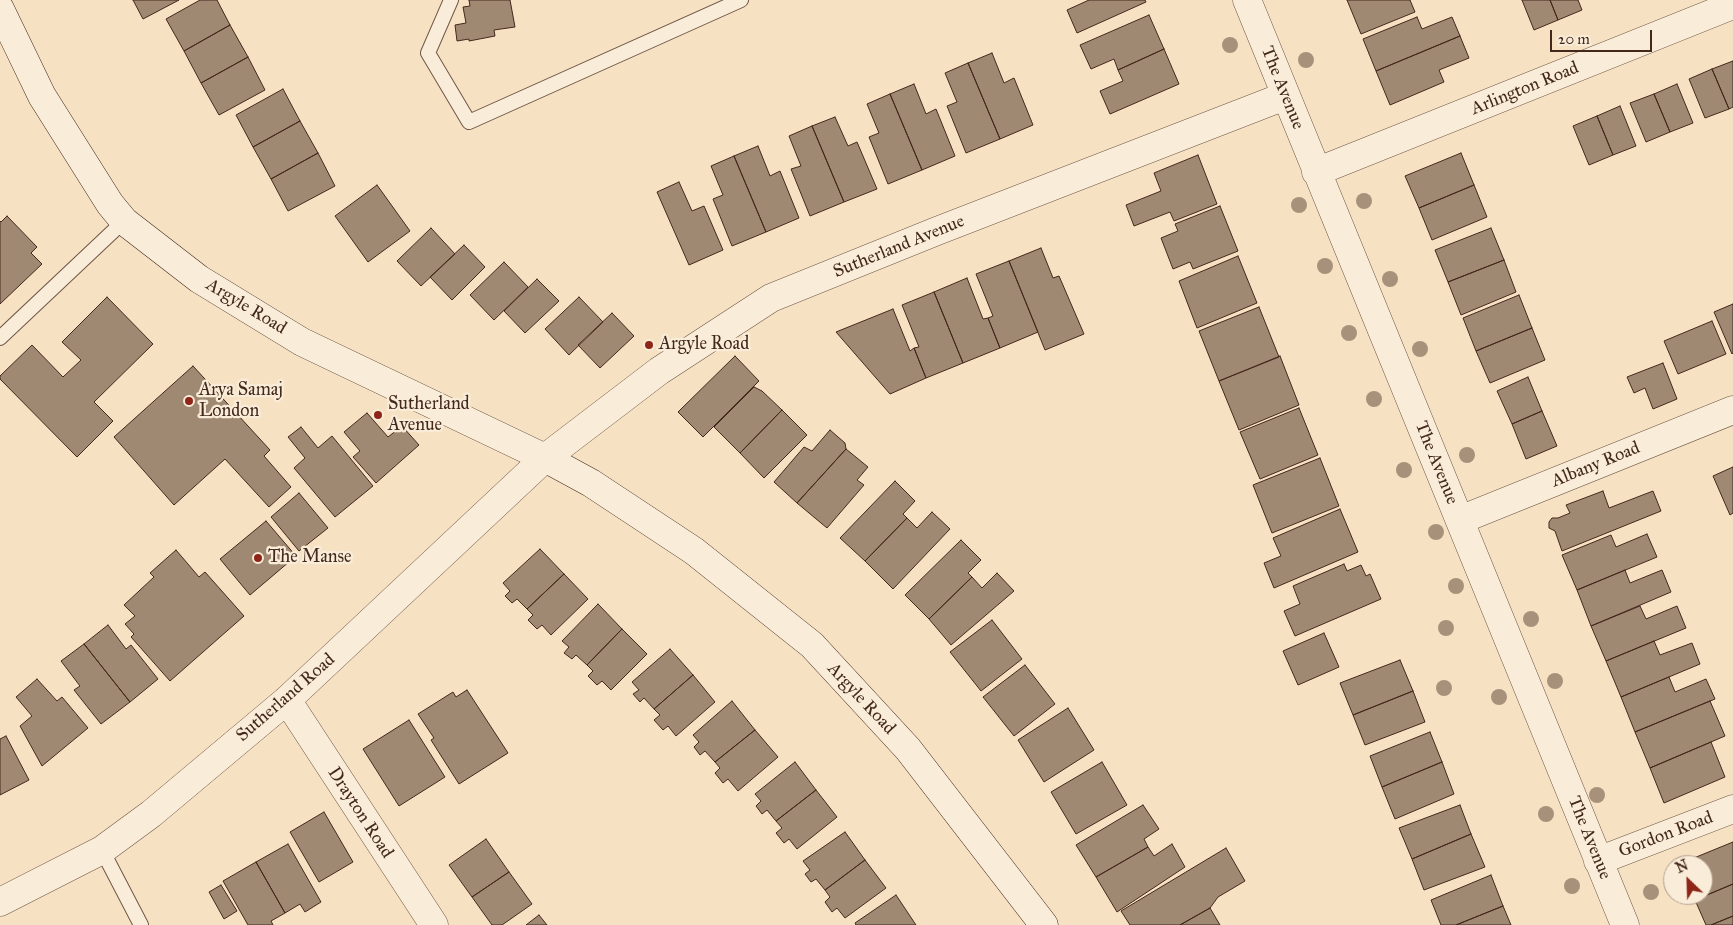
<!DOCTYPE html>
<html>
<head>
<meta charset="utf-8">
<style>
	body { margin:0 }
	#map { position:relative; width:1733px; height:925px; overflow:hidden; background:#f6e2c3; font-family:"IM FELL Great Primer",serif }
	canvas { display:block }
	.north { position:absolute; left:1663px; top:855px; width:50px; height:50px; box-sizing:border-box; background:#f9ecd8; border:1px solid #b09e8d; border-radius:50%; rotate:336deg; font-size:14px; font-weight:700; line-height:20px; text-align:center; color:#43281c }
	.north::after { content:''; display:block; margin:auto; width:18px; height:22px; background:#8f2418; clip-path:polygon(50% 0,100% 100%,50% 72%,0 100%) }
	.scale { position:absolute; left:1550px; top:30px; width:102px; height:22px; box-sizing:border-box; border:2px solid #43281c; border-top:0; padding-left:6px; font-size:15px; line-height:18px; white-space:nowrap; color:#43281c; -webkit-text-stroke:4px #f9ecd8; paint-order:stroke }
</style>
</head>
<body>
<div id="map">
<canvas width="1733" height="925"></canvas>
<div class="north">N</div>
<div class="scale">20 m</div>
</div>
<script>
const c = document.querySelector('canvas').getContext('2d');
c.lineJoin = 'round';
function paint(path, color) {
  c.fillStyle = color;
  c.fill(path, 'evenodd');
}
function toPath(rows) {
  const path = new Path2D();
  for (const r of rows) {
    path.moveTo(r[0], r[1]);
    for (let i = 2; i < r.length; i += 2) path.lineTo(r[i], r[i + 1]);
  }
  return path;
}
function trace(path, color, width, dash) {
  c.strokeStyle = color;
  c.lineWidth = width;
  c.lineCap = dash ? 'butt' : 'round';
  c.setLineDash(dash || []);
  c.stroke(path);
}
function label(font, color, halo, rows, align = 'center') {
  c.font = font + ' "IM FELL Great Primer",serif';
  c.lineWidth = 4.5;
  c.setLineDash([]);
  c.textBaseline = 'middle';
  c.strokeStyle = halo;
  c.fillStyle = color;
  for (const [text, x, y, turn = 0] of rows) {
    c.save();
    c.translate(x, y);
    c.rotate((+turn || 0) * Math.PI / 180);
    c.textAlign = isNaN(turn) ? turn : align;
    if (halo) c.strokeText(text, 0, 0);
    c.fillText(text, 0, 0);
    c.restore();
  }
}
const building = toPath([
	[133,0,179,0,143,19,133,0],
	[200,0,217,0,230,25,184,51,166,19,200,0],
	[469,0,510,0,515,27,494,30,495,36,469,41,469,39,457,41,455,25,466,23,463,7,470,6,469,0],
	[1089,0,1145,0,1146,2,1077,33,1067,10,1089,0],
	[1347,0,1410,0,1415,12,1361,34,1347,0],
	[1522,0,1550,0,1558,20,1534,30,1522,0],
	[1550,0,1578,0,1582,10,1558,20,1550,0],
	[1149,15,1164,49,1118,70,1114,59,1091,69,1080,45,1149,15],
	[1417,17,1422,29,1452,17,1460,36,1376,71,1363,39,1417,17],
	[230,25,248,57,201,83,184,51,230,25],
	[1460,36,1469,58,1439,70,1444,82,1390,105,1376,71,1460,36],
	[1164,49,1179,84,1110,114,1100,91,1123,81,1118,70,1164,49],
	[992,53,1004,83,1014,78,1033,125,1000,139,968,63,992,53],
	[248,57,265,90,219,115,201,83,248,57],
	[1733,61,1733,107,1729,109,1712,69,1733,61],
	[968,63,1000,139,966,153,947,106,957,102,945,73,968,63],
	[1712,69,1729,109,1705,118,1689,79,1712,69],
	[914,84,926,114,936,109,955,156,922,170,890,94,914,84],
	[1677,84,1693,123,1670,132,1654,94,1677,84],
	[283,89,300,121,253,147,236,115,283,89],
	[890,94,922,170,888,184,869,137,879,133,867,104,890,94],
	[1654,94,1670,132,1646,142,1630,103,1654,94],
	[1620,106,1636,146,1613,155,1597,116,1620,106],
	[1597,116,1613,155,1589,165,1573,126,1597,116],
	[835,117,848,146,857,142,877,189,844,202,812,126,835,117],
	[300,121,318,153,271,179,253,147,300,121],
	[812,126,844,202,810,216,791,169,801,166,789,136,812,126],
	[758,146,770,176,780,171,799,218,766,232,734,156,758,146],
	[318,153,335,186,288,211,271,179,318,153],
	[1461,153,1474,185,1419,208,1405,176,1461,153],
	[1198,155,1217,204,1174,221,1170,212,1134,226,1126,205,1161,191,1154,173,1198,155],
	[734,156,766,232,732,246,713,199,723,195,711,166,734,156],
	[679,182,692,211,704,206,723,250,689,265,657,192,679,182],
	[377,185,410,231,368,262,335,216,377,185],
	[1474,185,1487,217,1432,240,1419,208,1474,185],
	[1220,206,1238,251,1193,269,1190,262,1173,269,1161,238,1178,231,1175,224,1220,206],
	[7,216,37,247,31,253,42,264,0,304,0,221,1,222,7,216],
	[431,228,455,254,421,286,397,261,431,228],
	[1491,228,1504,260,1448,282,1435,250,1491,228],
	[464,245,485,267,452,300,430,277,464,245],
	[1041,248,1053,278,1059,276,1084,334,1045,350,1009,261,1041,248],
	[1238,256,1257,303,1197,328,1179,281,1238,256],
	[1504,260,1516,292,1461,315,1448,282,1504,260],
	[1009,261,1038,332,1000,348,988,318,993,316,976,274,1009,261],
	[504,262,528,287,494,320,470,295,504,262],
	[967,278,983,319,988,318,1000,348,963,363,934,292,967,278],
	[537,279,559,301,525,333,504,311,537,279],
	[934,292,963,363,926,378,914,348,919,347,902,305,934,292],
	[1519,295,1532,328,1476,351,1463,318,1519,295],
	[107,297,153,344,94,402,113,421,77,457,0,379,0,376,32,345,63,377,81,360,62,342,107,297],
	[579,297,603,322,569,355,545,329,579,297],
	[1733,304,1733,353,1732,354,1714,312,1733,304],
	[1259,307,1279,357,1219,381,1199,331,1259,307],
	[893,309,910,351,914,348,926,378,890,394,836,332,893,309],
	[612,313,634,336,600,368,578,345,612,313],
	[1712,321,1726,354,1678,374,1664,341,1712,321],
	[1532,328,1545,360,1490,383,1476,351,1532,328],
	[735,356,759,381,703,437,678,412,735,356],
	[1280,356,1299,405,1239,430,1219,381,1280,356],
	[1663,363,1677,399,1653,409,1645,388,1634,393,1627,377,1663,363],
	[193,366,270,450,264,456,291,487,269,507,225,459,174,505,114,437,193,366],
	[1528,377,1542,411,1512,424,1497,391,1528,377],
	[754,387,762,391,782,410,740,453,714,427,754,387],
	[1299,408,1318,455,1260,479,1240,432,1299,408],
	[782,410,807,435,764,478,740,453,782,410],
	[1542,411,1557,446,1526,459,1512,424,1542,411],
	[367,413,388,437,402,426,419,445,376,483,353,457,360,451,344,432,367,413],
	[301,427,318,448,332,436,373,486,335,517,294,468,305,458,288,437,301,427],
	[830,430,845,443,846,449,797,503,774,482,804,447,812,451,830,430],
	[846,449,868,467,857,480,864,485,827,528,797,503,846,449],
	[1320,458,1339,506,1272,533,1253,485,1320,458],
	[1733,467,1733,513,1730,515,1713,476,1733,467],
	[895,481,915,501,903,514,907,518,865,561,840,538,895,481],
	[1603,491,1609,508,1653,491,1661,511,1562,551,1555,531,1549,528,1549,522,1552,518,1558,518,1570,513,1566,505,1603,491],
	[299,493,328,528,299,551,271,517,299,493],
	[1340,509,1358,552,1274,588,1264,563,1281,556,1273,538,1340,509],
	[932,512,950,529,893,589,865,561,907,518,917,528,932,512],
	[266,521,296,556,250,595,220,559,266,521],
	[1647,534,1657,557,1577,590,1562,555,1611,535,1616,547,1647,534],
	[961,540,981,560,968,573,972,577,929,619,905,595,961,540],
	[540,549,564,574,527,609,517,599,512,603,505,596,510,591,503,583,540,549],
	[176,550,199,577,205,572,244,616,170,681,131,637,134,634,125,624,135,616,124,605,154,577,150,573,176,550],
	[1344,564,1347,571,1361,565,1366,576,1370,574,1381,599,1295,636,1284,611,1300,604,1293,586,1344,564],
	[1625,570,1630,583,1662,570,1671,592,1591,626,1577,590,1625,570],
	[997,573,1014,591,951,645,929,619,972,577,982,588,997,573],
	[564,574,588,599,551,635,542,625,537,629,528,620,533,615,527,609,564,574],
	[598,604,622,629,587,665,576,655,572,659,564,653,569,647,562,641,598,604],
	[1640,606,1646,619,1677,606,1686,628,1606,661,1591,626,1640,606],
	[992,620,1022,659,981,691,950,652,992,620],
	[108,625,126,649,131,645,158,679,130,702,84,644,108,625],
	[622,629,647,654,611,690,602,681,597,685,588,676,593,671,587,665,622,629],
	[1324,633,1339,667,1298,685,1283,651,1324,633],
	[1654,641,1660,655,1692,643,1700,664,1621,697,1606,661,1654,641],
	[84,644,130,702,101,724,74,690,80,686,61,661,84,644],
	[670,649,693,675,654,709,644,698,640,702,633,694,639,690,632,682,670,649],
	[1400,660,1413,691,1353,715,1340,683,1400,660],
	[1025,665,1055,704,1014,736,983,697,1025,665],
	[693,675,715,702,676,736,668,726,663,730,654,720,660,715,654,709,693,675],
	[1669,677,1675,692,1706,679,1715,699,1635,732,1621,697,1669,677],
	[37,679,57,701,62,697,88,728,42,766,20,726,32,716,16,697,37,679],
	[467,690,508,753,459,784,431,740,434,738,418,714,453,692,456,697,467,690],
	[1413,691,1425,722,1365,745,1353,715,1413,691],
	[732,701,755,730,715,762,705,751,700,755,694,747,699,742,693,735,732,701],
	[1710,701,1725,736,1650,768,1635,732,1710,701],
	[1068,708,1094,750,1044,782,1018,740,1068,708],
	[409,720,445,777,399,806,363,749,409,720],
	[755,730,778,757,738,791,728,779,723,783,715,773,720,768,715,762,755,730],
	[1430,732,1442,762,1382,787,1370,756,1430,732],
	[6,736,29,780,0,795,0,739,6,736],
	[1711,742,1725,777,1664,803,1650,768,1711,742],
	[795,762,816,790,776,821,767,810,762,814,756,806,761,801,755,794,795,762],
	[1102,762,1127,805,1076,834,1051,792,1102,762],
	[1442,762,1454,794,1395,819,1382,787,1442,762],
	[816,790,837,817,797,849,789,839,784,843,776,833,782,828,776,821,816,790],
	[1143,805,1159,829,1144,839,1148,847,1096,877,1076,845,1143,805],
	[1460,805,1471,834,1412,859,1399,828,1460,805],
	[324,812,353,862,319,882,290,832,324,812],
	[845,832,865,860,825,890,816,879,811,882,805,874,810,870,803,861,845,832],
	[1471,834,1485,867,1424,890,1412,859,1471,834],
	[486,839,509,872,472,897,449,865,486,839],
	[1733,842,1733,884,1695,900,1693,895,1703,895,1703,865,1687,865,1689,860,1733,842],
	[288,844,321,902,305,912,300,904,285,913,256,862,288,844],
	[1172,844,1185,867,1117,912,1096,877,1148,847,1154,856,1172,844],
	[1226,848,1245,881,1218,897,1210,908,1180,925,1130,925,1121,911,1226,848],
	[865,860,886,888,845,918,837,908,832,912,825,902,830,897,825,890,865,860],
	[256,862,285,913,271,921,273,925,248,925,223,881,256,862],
	[509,872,532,904,502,925,492,925,472,897,509,872],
	[1491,875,1503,906,1456,925,1441,925,1431,900,1491,875],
	[1733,884,1733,916,1711,925,1706,925,1695,900,1733,884],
	[221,885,237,911,224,919,209,892,221,885],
	[896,895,916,925,856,925,855,923,896,895],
	[1503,906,1511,925,1456,925,1503,906],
	[1210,908,1220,925,1180,925,1210,908],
	[539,915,547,925,526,925,539,915],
	[1733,916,1733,925,1711,925,1733,916]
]);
paint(building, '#a08973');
trace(building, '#43281c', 1);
const lane = toPath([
	[451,0,428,53,469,122,741,0],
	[0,338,124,221],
	[102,850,141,925]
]);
const street = toPath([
	[1247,0,1625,925],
	[1316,172,1733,5],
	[1460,520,1733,410],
	[287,700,434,925],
	[1598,861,1733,809],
	[0,902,102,850,151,814,287,700,545,458,659,371,771,298,937,231,1285,96]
]);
const secondary = toPath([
	[0,9,42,96,110,204,124,221,199,279,302,342,545,458,591,483,694,551,812,645,908,749,1044,925]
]);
trace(lane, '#705646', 16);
trace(street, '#705646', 29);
trace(secondary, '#43281c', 29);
trace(lane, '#f9ecd8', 14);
trace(street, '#f9ecd8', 28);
trace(secondary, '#f9ecd8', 28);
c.fillStyle = '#a8917a';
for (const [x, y] of [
	[1230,45],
	[1306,60],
	[1364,201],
	[1299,205],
	[1325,266],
	[1390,279],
	[1349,333],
	[1420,349],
	[1374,399],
	[1467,455],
	[1404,470],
	[1436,532],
	[1456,586],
	[1531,619],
	[1446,628],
	[1555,681],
	[1444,688],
	[1499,697],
	[1597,795],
	[1546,814],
	[1572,886],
	[1651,892]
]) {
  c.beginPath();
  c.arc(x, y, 8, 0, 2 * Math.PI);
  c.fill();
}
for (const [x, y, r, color] of [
	[649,345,5,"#8f2418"],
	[189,401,5,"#8f2418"],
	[378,415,5,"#8f2418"],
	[258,558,5,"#8f2418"]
]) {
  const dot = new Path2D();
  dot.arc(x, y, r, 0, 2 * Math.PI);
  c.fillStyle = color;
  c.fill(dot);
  trace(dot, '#f9ecd8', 2);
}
label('18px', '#43281c', '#f9ecd8', [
	["The Avenue",1282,88,68],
	["Arlington Road",1525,89,-22],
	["Sutherland Avenue",899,247,-22],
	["Argyle Road",246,307,31],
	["The Avenue",1436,463,68],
	["Albany Road",1596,465,-22],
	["Sutherland Road",286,698,-41],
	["Argyle Road",861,699,47],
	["Drayton Road",360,813,57],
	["Gordon Road",1666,835,-21],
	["The Avenue",1589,838,68]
]);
label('18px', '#43281c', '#f9ecd8', [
	["Argyle Road",659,345],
	["Arya Samaj",199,391],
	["London",199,412],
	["Sutherland",388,405],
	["Avenue",388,426],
	["The Manse",268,558]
], 'left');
</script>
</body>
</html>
